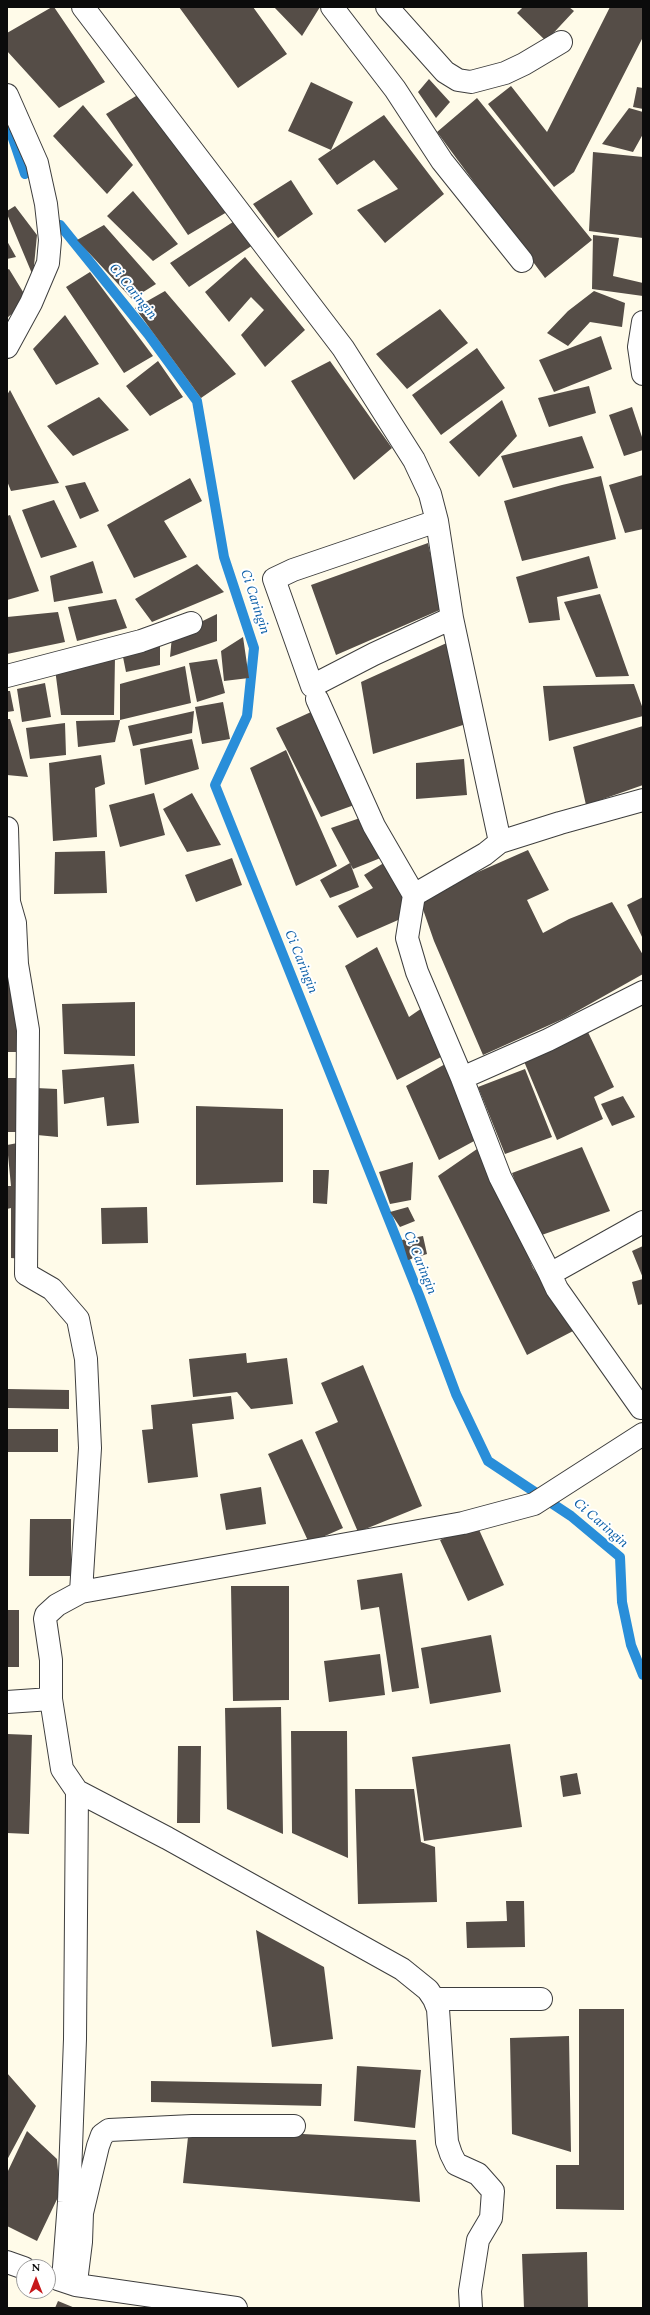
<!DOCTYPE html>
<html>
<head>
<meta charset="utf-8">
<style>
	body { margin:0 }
	#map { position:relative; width:650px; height:2315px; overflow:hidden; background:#fffbe9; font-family:Spectral,serif }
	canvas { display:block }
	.frame { position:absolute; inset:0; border:8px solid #0b0b0b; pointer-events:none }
	.north { position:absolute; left:16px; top:2259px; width:40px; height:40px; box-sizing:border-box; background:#fff; border:1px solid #9d9d9d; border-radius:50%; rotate:0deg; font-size:11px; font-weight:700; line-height:16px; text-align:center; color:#0b0b0b }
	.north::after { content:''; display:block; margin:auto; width:14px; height:18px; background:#c7181a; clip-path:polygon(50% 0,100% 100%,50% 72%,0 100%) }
</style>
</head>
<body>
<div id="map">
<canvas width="650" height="2315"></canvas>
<div class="frame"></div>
<div class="north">N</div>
</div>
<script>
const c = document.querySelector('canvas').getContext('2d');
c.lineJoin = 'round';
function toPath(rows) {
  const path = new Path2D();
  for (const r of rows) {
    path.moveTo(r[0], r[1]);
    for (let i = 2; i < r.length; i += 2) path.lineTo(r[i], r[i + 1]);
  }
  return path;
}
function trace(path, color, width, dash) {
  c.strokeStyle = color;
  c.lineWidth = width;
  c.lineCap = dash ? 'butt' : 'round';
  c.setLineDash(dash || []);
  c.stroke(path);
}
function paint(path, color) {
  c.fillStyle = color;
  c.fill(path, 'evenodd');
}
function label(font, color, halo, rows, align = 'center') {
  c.font = font + ' Spectral,serif';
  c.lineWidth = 4;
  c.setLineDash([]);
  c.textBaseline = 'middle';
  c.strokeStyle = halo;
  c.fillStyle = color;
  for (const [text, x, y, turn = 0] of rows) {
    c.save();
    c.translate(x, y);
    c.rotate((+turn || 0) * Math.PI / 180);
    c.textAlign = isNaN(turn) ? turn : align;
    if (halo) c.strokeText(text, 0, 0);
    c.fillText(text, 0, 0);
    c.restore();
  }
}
trace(toPath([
	[7,121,25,174],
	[60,225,148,334,197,401,224,557,254,648,247,716,215,785,419,1295,456,1394,488,1461,571,1516,620,1557,622,1602,631,1645,643,1675]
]), '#298ed9', 10);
paint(toPath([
	[52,7,54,7,105,82,59,108,7,51,7,33],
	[179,7,253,7,287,54,238,88],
	[274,7,320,7,302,36],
	[523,7,569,7,574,11,546,41,517,13],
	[610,7,643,7,643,37,574,172,554,187,488,104,511,86,547,132],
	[429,79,450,102,436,118,418,92],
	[311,82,353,102,331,150,288,131],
	[637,87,643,88,643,109,633,107],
	[141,93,227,212,188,235,106,114],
	[477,98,592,240,545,278,437,132],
	[83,105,133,165,107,194,53,136],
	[629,108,643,112,643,134,633,152,602,144],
	[384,115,444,194,385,243,357,210,398,189,374,160,337,185,318,159],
	[593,152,643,157,643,238,589,231],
	[291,180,313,214,278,238,253,204],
	[133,191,178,244,153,261,107,216],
	[15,206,37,235,33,276,7,214,7,211],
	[236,220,253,245,189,287,170,263],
	[104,225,156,284,132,299,77,240],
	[593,235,619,238,613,276,643,283,643,296,592,289],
	[7,241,16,257,7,259],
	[245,257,305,330,265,367,241,335,264,310,251,297,229,322,205,292],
	[9,269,28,300,7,318,7,270],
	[90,272,153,356,124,373,66,287],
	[165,291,236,374,201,398,135,308],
	[594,291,625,303,622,327,590,322,568,346,547,333,568,311],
	[440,309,468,343,407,389,376,354],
	[65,315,99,364,56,385,33,349],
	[601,336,612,369,554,392,539,360],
	[477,348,505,388,441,435,412,395],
	[158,361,183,397,150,416,126,386],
	[330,361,392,448,354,480,291,381],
	[589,386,596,413,549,427,538,398],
	[10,390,59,483,11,491,7,481,7,395],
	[99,397,129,430,73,456,47,426],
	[502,400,517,436,479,477,449,442],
	[632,407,643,440,643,450,624,456,609,415],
	[582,436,594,468,513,488,501,456],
	[643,475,643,529,625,533,609,485],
	[601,476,616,539,522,561,504,501,562,485],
	[190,478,202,501,164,521,187,557,134,578,107,525],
	[85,482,99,511,80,519,65,486],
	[54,500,77,547,41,558,22,510],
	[10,515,39,591,7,600,7,516],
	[428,543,442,609,336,655,311,585],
	[589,556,598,588,557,597,560,620,529,623,516,577],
	[93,561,103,593,54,602,50,576],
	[197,564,224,592,152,622,135,599],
	[600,594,629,676,596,677,564,602],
	[116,599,127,628,77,641,68,607],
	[58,612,65,642,7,654,7,617],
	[217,614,217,641,170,657,172,636],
	[243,637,249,678,224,681,221,651],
	[160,641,160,665,126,672,122,652],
	[451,641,466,724,373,754,361,682],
	[115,657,114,715,61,715,55,669],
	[217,659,225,693,197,702,189,663],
	[185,666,191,703,120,720,120,684],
	[45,683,51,717,22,722,17,689],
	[634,684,643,709,643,716,549,741,543,686],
	[7,691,10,691,14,711,7,712],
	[223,702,230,739,202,744,195,707],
	[194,711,192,733,133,746,128,726],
	[311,712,357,804,321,817,276,728],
	[7,719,10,719,28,777,7,775],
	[120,720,115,742,78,747,76,721],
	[65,723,66,755,30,759,26,728],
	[643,726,643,785,586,805,573,747],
	[192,739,199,769,145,785,140,749],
	[286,750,337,866,296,886,250,768],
	[101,755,105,784,95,788,97,837,53,841,49,763],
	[464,759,467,795,416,799,416,763],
	[154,793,165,835,120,847,109,805],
	[192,793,221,845,187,852,163,809],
	[360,818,383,857,353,869,331,828],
	[528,850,549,890,527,900,543,933,569,919,612,902,643,955,643,974,565,1018,483,1055,434,941,419,898],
	[105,851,107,893,54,894,55,852],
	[232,858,242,885,196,902,185,875],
	[387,861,409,897,405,917,357,938,338,906,373,888,364,875],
	[350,863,359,887,330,898,320,880],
	[643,897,643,939,627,905],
	[7,925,21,1052,7,1052],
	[377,947,409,1017,422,1008,441,1057,397,1080,345,966],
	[135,1002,135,1056,64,1054,62,1004],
	[587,1030,614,1087,594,1097,603,1119,557,1140,523,1059],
	[447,1063,476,1140,439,1160,406,1086],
	[134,1064,139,1123,107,1126,104,1097,64,1104,62,1070],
	[525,1069,552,1137,505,1154,478,1087],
	[7,1078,20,1078,22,1132,7,1132],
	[36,1088,57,1089,58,1137,37,1135],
	[623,1096,635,1117,612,1126,601,1104],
	[196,1106,283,1109,283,1182,196,1185],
	[23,1142,25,1259,11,1258,11,1208,7,1209,7,1186,11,1186,7,1145],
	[582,1147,610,1211,536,1237,512,1173],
	[477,1149,505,1201,533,1268,575,1330,527,1355,438,1176],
	[413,1162,411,1200,390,1204,379,1172],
	[313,1170,329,1170,327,1204,313,1203],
	[147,1207,148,1243,102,1244,101,1208],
	[408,1207,415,1221,400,1227,390,1212],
	[423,1236,427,1254,408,1260,402,1240],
	[643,1246,643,1278,632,1251],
	[643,1279,643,1304,638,1305,632,1282],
	[246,1353,247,1363,287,1358,293,1404,251,1409,237,1392,193,1397,189,1359],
	[363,1365,422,1506,358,1532,315,1432,338,1422,321,1383],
	[7,1389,69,1390,69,1409,7,1408],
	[231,1396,234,1419,192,1424,198,1477,148,1483,142,1430,153,1429,151,1405],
	[7,1429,58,1429,58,1452,7,1452],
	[302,1439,343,1528,309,1543,268,1454],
	[261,1487,266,1524,226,1530,220,1494],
	[30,1519,71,1519,71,1576,29,1576],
	[476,1523,504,1585,468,1601,440,1540],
	[402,1573,419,1688,392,1692,379,1607,361,1610,357,1580],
	[231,1586,289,1586,289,1700,233,1701],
	[7,1610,19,1610,19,1667,7,1667],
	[491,1635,501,1692,430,1704,421,1648],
	[380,1654,385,1695,329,1702,324,1661],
	[281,1707,283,1834,227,1809,225,1708],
	[291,1731,347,1731,348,1858,292,1833],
	[7,1734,32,1735,29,1834,7,1833],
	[510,1744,522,1827,424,1841,412,1757],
	[178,1746,201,1746,200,1823,177,1823],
	[577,1773,581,1794,563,1797,560,1776],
	[355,1789,414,1789,421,1842,435,1847,437,1902,358,1904],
	[506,1901,524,1901,525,1947,467,1948,466,1922,507,1921],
	[256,1930,324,1967,333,2039,272,2047],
	[579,2009,624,2009,624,2210,556,2209,556,2165,579,2165],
	[569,2036,571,2152,512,2134,510,2038],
	[357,2066,421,2070,415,2128,354,2121],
	[7,2073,36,2106,7,2160],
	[151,2081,322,2084,321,2106,151,2102],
	[189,2128,416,2140,420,2202,183,2183],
	[27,2131,57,2159,60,2193,37,2241,7,2226,7,2173],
	[587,2252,588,2308,524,2308,522,2254],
	[58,2301,75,2308,55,2308]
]), '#554d47');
const minor = toPath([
	[83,7,343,348,414,460,430,494,437,521,452,618,500,842,485,854,414,895,407,938,417,972,462,1078,500,1177,550,1274,643,1222],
	[332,7,395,89,442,161,522,261],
	[387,7,445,72,458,80,471,82,505,73,524,64,561,42],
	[7,95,37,163,46,204,50,240,48,263,31,303,7,347],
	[643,322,639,347,643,374],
	[437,521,293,570,274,579,312,686,374,654,452,618],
	[7,676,141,641,191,623],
	[317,699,374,826,414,895],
	[7,828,9,902,15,923,17,964,28,1030,26,1274,52,1289,78,1319,86,1359,90,1448,81,1592,57,1605,46,1615,45,1619,51,1660,51,1699,62,1769,77,1791,167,1838,402,1969,428,1990,434,1999,438,2009,447,2142,451,2154,456,2164,478,2174,493,2191,491,2218,478,2240,470,2291,471,2308],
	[500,842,560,823,643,800],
	[462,1078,548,1040,643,992],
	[550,1274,557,1289,641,1408],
	[81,1592,463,1523,534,1504,643,1434],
	[7,1702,51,1699],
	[434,1999,541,1999],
	[7,2262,24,2268],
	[77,2274,81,2242,82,2213,98,2146,102,2135,109,2130,192,2126,294,2126],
	[58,2279,76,2285,236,2308],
	[63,2280,69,2202,75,2039,77,1791]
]);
trace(minor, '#3e3e3e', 24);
trace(minor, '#fff', 22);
label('italic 14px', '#0a5ea7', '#fff', [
	["Ci Caringin",132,292,51],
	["Ci Caringin",254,602,72],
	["Ci Caringin",300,962,68],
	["Ci Caringin",419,1263,68],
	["Ci Caringin",600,1524,41]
]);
</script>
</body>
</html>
